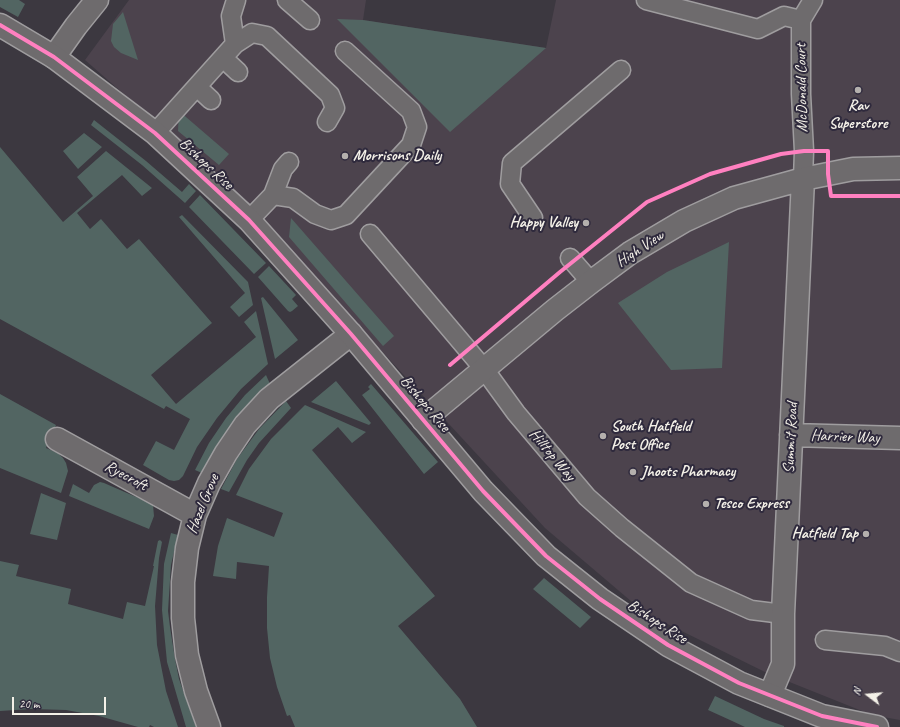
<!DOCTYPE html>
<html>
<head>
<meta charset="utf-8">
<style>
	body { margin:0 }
	#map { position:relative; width:900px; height:727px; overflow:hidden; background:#3c3840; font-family:Caveat,sans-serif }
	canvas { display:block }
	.north { position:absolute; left:848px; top:675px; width:40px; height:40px; -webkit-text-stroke:3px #2f2a3d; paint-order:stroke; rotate:286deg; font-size:11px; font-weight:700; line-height:16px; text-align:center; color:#f4f1e8 }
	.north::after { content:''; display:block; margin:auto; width:14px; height:18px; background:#f4f1e8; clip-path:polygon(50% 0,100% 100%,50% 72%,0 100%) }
	.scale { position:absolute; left:12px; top:697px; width:94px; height:18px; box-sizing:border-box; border:2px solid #f4f1e8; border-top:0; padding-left:5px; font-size:12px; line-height:14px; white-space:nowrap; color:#f4f1e8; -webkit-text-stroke:3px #2f2a3d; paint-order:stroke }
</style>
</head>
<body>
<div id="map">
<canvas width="900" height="727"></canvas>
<div class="north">N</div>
<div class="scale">20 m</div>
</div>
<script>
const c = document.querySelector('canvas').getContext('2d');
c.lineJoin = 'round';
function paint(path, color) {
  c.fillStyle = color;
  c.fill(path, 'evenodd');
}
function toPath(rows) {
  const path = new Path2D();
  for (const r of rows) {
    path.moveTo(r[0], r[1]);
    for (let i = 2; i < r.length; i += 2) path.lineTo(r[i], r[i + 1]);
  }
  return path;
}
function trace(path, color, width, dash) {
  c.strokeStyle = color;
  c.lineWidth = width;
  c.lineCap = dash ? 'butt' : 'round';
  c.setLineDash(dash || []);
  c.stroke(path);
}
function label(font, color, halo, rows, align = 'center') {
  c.font = font + ' Caveat,sans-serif';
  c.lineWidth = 4;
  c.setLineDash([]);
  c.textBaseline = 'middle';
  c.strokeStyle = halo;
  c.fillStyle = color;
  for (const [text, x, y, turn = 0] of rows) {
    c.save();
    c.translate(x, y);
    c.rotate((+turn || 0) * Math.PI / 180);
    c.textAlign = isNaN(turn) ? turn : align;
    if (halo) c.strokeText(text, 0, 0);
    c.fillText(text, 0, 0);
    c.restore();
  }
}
paint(toPath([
	[129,0,366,0,363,20,546,48,556,0,900,0,900,720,872,715,767,673,645,613,545,528,232,189,85,60]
]), '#4c434d');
paint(toPath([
	[0,0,19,0,25,4,18,17,0,7],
	[123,12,138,60,121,53,114,47,111,41,113,24],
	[337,19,363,20,546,48,450,132],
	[179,111,229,154,219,165,178,131],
	[94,120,146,161,182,192,189,184,196,191,185,203,142,165,91,125],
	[84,133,102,147,78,169,63,151],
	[0,147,63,222,93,196,77,177,106,151,152,188,142,196,122,175,77,213,90,229,101,219,127,249,139,239,212,323,151,375,176,404,256,337,244,322,256,311,268,364,241,389,217,418,197,447,183,476,179,480,174,481,169,480,143,465,156,441,174,450,190,419,166,406,164,409,0,319],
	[200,195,266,263,254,274,189,207],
	[182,215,248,282,253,305,239,317,230,307,245,293,179,217],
	[291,218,394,336,383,346,289,237],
	[729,242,722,368,671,370,618,303,667,272],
	[269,266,296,295,292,299,298,306,292,311,290,312,288,311,258,277],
	[263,297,298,340,275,359,261,298],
	[266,375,270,384,251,402,235,422,217,447,202,473,195,470,209,443,226,418,245,395],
	[336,381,371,423,369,425,311,402],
	[371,384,438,462,424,474,362,395,370,389,368,387],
	[0,394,56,425,46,448,58,453,63,458,66,463,68,471,61,493,0,468],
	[286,401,291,408,259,443,247,460,229,492,221,489,237,459,259,429],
	[305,405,366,432,352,443,338,427,312,450,435,596,398,626,460,699,477,727,295,727,290,715,287,716,277,687,270,658,267,628,267,597,269,566,237,562,236,579,213,576,218,546,227,518,274,537,283,513,236,495,249,469,271,439],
	[100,482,104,483,150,503,153,505,154,516,149,529,69,496,73,484,89,493,94,485],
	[41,493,66,503,57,540,30,534],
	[171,533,178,535,171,565,168,611,170,627,175,659,179,679,196,727,186,727,167,662,162,610,164,564],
	[160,540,162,542,159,558,155,606,157,645,166,691,178,727,154,727,150,725,149,727,138,727,99,716,66,710,31,709,0,711,0,561,19,565,16,576,71,589,68,604,123,619,127,602,145,606,154,566,153,566,158,541],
	[544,578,591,617,580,628,533,589],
	[715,696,764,719,784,726,784,727,745,727,730,720,708,710]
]), '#526562');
const service = toPath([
	[287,0,310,20],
	[646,0,758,29,784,16,801,20],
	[235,44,231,16,236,0],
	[223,58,238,72],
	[197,87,211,100],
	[155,133,235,44,252,33,267,36,330,95,335,108,327,122],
	[803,179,804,151,801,94,801,20,813,0],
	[273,195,283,169,289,162],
	[533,218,510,184,512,163,621,70],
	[249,220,273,195,293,198,315,214,331,220,346,215,411,145,417,127,411,111,345,51],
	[370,234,484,369,516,413,587,497,622,528,691,583,751,610,783,614],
	[570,258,591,282],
	[825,640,885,646,900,652]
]);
const minor = toPath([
	[54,57,76,26,97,0],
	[423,420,555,310,591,282,630,253,684,221,734,198,803,179,853,169,900,168],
	[791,435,900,438],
	[57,439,195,515],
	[770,695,783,664,783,614,803,179],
	[209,727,196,691,187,655,183,618,183,582,187,548,195,515,209,483,226,453,245,425,269,399,351,334]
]);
const tertiary = toPath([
	[0,25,54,57,155,133,249,220,351,334,483,491,546,556,600,599,668,645,739,683,822,716,877,727]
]);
trace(service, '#9f9d9f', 21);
trace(minor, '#9f9d9f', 25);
trace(tertiary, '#9f9d9f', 25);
trace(service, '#6e6b6d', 18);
trace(minor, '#6e6b6d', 22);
trace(tertiary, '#6e6b6d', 22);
trace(toPath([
	[0,25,54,57,155,133,249,220,351,334,483,491,546,556,600,599,668,645,739,683,822,716,877,727],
	[450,365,560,272,647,202,710,174,781,154,804,151,828,151,828,174,831,196,900,196]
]), '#ff80c0', 4);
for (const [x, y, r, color] of [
	[858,90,4,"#b4b0ad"],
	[345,156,4,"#b4b0ad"],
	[586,223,4,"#b4b0ad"],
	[603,436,4,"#b4b0ad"],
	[633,472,4,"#b4b0ad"],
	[706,504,4,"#b4b0ad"],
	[866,534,4,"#b4b0ad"]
]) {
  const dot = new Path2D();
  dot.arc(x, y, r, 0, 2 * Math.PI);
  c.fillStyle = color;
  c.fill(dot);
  trace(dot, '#2f2a3d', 1.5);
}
label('16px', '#f4f1e8', '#2f2a3d', [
	["McDonald Court",802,88,-91],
	["Bishops Rise",206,164,43],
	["High View",640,249,-33],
	["Bishops Rise",425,404,50],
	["Harrier Way",845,437,2],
	["Summit Road",791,438,-87],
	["Hilltop Way",552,455,50],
	["Ryecroft",126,476,28],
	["Hazel Grove",203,504,-68],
	["Bishops Rise",657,622,33]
]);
label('bold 16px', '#f4f1e8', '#2f2a3d', [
	["Rav",858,106,"center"],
	["Superstore",858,124,"center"],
	["Morrisons Daily",353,156],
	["Happy Valley",578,223,"right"],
	["South Hatfield",611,427],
	["Post Office",611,445],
	["Jhoots Pharmacy",641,472],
	["Tesco Express",714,504],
	["Hatfield Tap",858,534,"right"]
], 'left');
</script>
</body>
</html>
